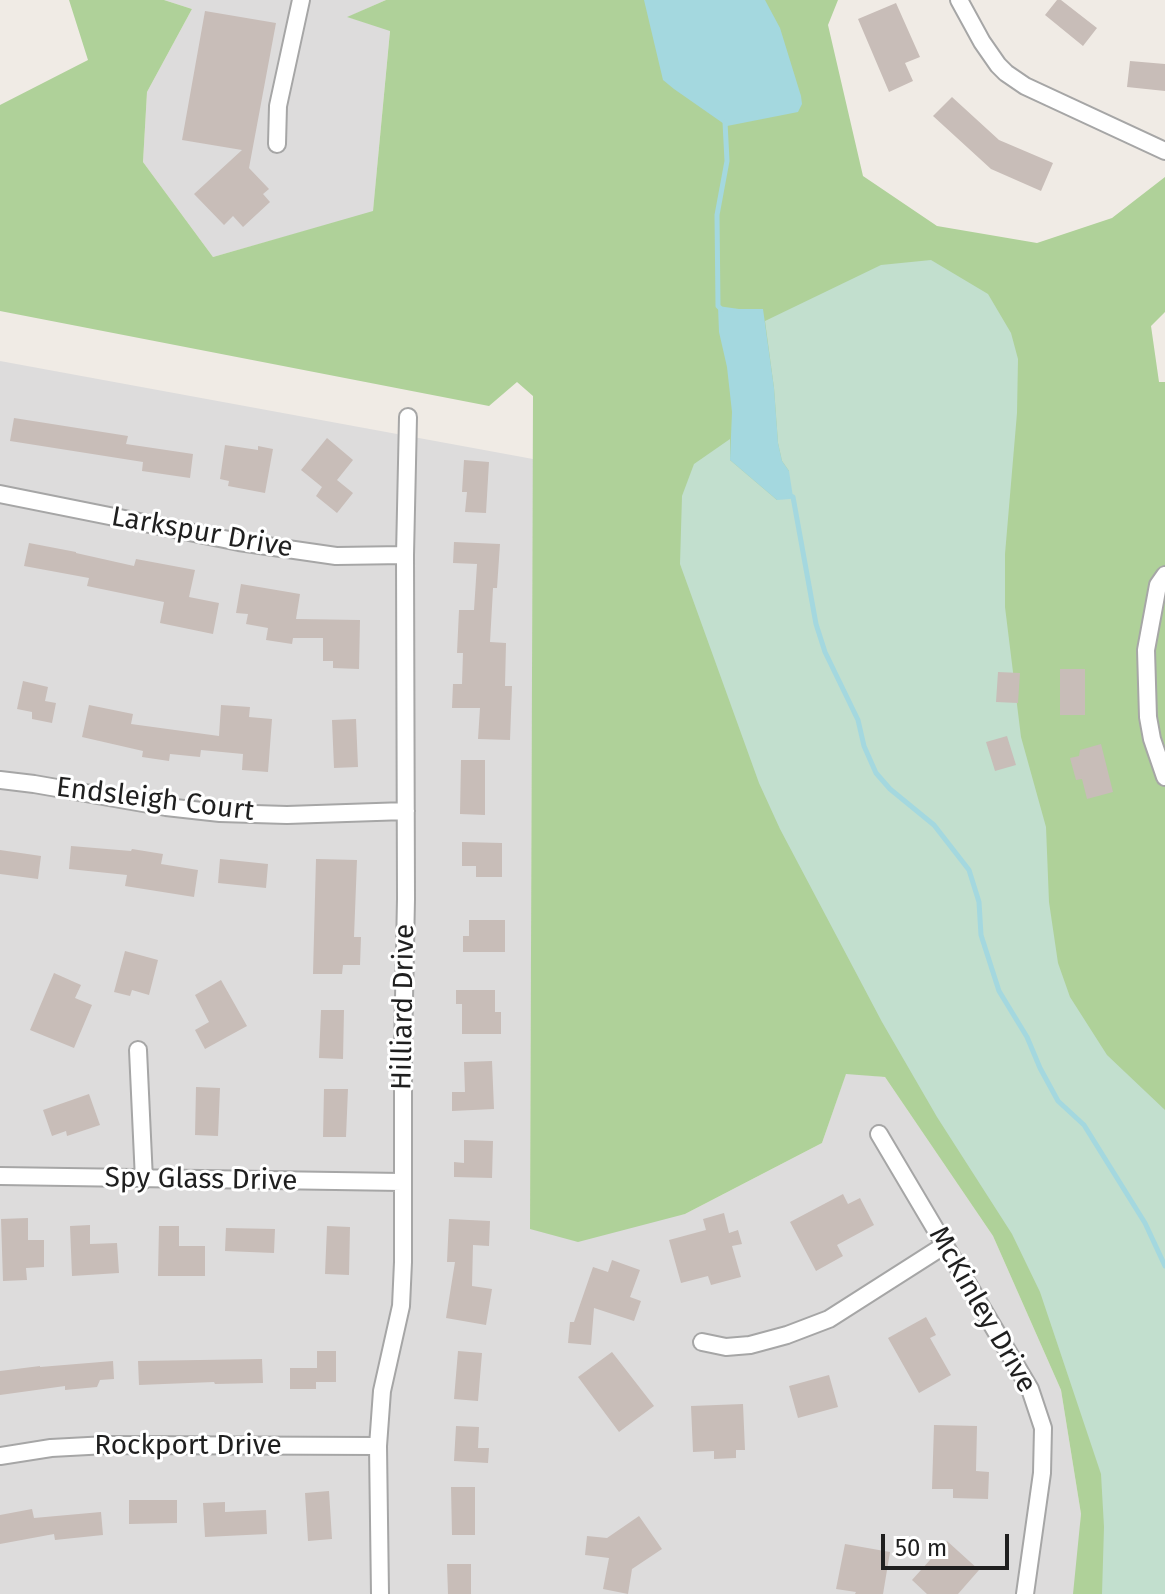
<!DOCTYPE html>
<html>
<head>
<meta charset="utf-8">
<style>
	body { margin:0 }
	#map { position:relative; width:1165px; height:1594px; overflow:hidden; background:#f0ebe5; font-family:"Fira Sans",sans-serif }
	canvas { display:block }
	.scale { position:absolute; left:881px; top:1534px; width:128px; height:36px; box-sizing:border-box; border:4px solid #1f1f1f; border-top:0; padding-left:10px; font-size:24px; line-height:28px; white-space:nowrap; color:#1f1f1f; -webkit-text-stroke:6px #fff; paint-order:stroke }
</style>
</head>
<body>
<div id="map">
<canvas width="1165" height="1594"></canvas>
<div class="scale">50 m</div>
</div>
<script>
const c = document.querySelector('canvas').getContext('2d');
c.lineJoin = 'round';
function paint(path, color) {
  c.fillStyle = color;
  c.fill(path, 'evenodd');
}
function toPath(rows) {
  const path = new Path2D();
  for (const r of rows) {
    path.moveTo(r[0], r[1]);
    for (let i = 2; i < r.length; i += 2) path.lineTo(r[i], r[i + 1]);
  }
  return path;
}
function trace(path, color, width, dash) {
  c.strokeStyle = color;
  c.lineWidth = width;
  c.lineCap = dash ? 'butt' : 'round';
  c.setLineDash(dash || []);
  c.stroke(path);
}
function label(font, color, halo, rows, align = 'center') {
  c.font = font + ' "Fira Sans",sans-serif';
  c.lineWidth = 6;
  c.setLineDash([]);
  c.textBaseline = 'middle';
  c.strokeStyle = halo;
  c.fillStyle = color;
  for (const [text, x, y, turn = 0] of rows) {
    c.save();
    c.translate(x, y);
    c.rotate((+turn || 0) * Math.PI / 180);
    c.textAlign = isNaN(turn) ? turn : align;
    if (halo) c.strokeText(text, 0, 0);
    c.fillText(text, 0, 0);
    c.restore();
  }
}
paint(toPath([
	[164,0,386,0,348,17,390,30,373,212,213,257,143,162,147,92,192,9],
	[0,361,533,459,530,1229,685,1214,822,1143,846,1073,885,1077,993,1236,1061,1390,1081,1514,1077,1594,0,1594]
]), '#dddcdc');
paint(toPath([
	[69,0,164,0,192,9,147,92,143,162,213,257,373,211,390,31,347,17,386,0,838,0,828,25,863,176,937,226,1037,243,1112,218,1165,177,1165,312,1151,326,1159,382,1165,382,1165,1594,1073,1594,1081,1514,1061,1390,993,1236,885,1077,846,1074,822,1143,685,1214,578,1242,530,1229,533,396,517,382,489,406,0,311,0,105,88,60]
]), '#afd199');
paint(toPath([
	[931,260,988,294,1011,333,1018,359,1017,413,1005,554,1005,607,1021,737,1046,827,1049,902,1058,963,1070,997,1107,1055,1165,1110,1165,1594,1102,1594,1104,1527,1101,1474,1040,1292,1012,1234,937,1117,882,1022,780,829,759,783,680,564,682,496,694,464,730,439,730,460,777,500,789,471,782,461,778,443,774,388,765,321,881,265]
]), '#c2dfce');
paint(toPath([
	[644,0,765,0,780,28,801,96,802,104,798,112,727,126,674,89,663,80],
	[718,306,739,309,763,309,774,388,778,443,782,461,789,471,793,497,790,499,777,500,730,460,732,412,727,367,719,332]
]), '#a4d8df');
trace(toPath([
	[721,309,718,306,717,215,727,161,725,122],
	[789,495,793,497,816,624,825,652,858,720,864,746,876,773,890,789,934,825,969,870,979,902,981,935,999,991,1027,1037,1040,1068,1058,1101,1084,1125,1145,1223,1165,1266]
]), '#a4d8df', 5);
paint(toPath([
	[1057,0,1061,0,1097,28,1083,46,1045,15],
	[896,3,920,57,905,63,913,81,889,92,858,19],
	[205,11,276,23,249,168,269,189,263,194,270,202,243,227,233,216,224,225,194,194,242,150,182,140],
	[1130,61,1165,64,1165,91,1127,87],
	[952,97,999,140,1053,163,1041,191,991,169,933,116],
	[14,418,128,436,126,444,193,454,190,478,142,471,143,462,10,441],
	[327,438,353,460,337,480,353,493,337,513,316,496,322,487,301,470],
	[225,445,258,450,258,446,273,449,265,493,228,486,229,481,220,479],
	[464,460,489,462,486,513,465,512,467,492,462,492],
	[454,542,500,544,497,588,493,588,490,642,506,643,505,686,512,686,510,740,478,739,480,708,452,708,453,684,462,684,463,653,457,653,459,610,474,610,477,564,453,563],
	[29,543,76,552,76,553,134,566,136,559,195,570,189,597,219,603,213,634,160,623,164,602,87,586,89,578,24,566],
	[241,584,300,594,296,619,360,620,359,669,333,668,333,661,323,661,323,638,293,638,292,644,266,640,268,628,246,624,248,614,236,613],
	[1060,669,1085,669,1085,715,1060,715],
	[998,672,1020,673,1018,703,996,702],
	[23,681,48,687,45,701,56,703,52,723,32,719,32,712,17,709],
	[89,705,133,714,131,724,219,736,221,705,250,707,249,717,272,719,268,772,242,770,243,754,201,750,200,757,170,754,169,761,142,757,143,751,82,737],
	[356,719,358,767,334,768,332,720],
	[1007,736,1016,765,995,771,986,742],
	[1101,744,1113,792,1087,799,1082,779,1076,780,1070,758,1079,756,1080,750],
	[461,760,485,760,485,815,460,814],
	[462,842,502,843,502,877,476,877,476,866,462,866],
	[71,846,131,851,132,849,163,854,161,864,198,870,194,897,125,886,127,875,69,869],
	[0,850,41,856,38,879,0,874],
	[220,859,268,864,266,888,218,883],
	[316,859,357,860,354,937,361,937,360,965,343,965,342,974,313,974],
	[469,920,505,920,505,952,463,952,463,936,469,936],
	[125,951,158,960,149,995,132,990,130,996,114,992],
	[54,973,81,985,75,998,92,1005,74,1048,30,1030],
	[221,980,247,1026,205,1049,195,1030,209,1022,195,995],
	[456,990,495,990,495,1012,501,1012,501,1034,462,1034,462,1004,456,1004],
	[321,1010,344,1010,343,1059,319,1058],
	[492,1061,494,1109,452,1111,452,1092,465,1092,464,1062],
	[196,1087,220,1088,218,1136,195,1135],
	[324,1089,348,1089,346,1137,323,1137],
	[89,1094,100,1125,67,1136,66,1131,52,1136,43,1110],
	[464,1140,493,1141,492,1178,454,1177,454,1162,464,1163],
	[843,1194,848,1204,860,1198,874,1225,837,1245,843,1256,816,1271,790,1222],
	[724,1213,729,1233,738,1230,742,1244,732,1246,741,1277,711,1285,708,1276,681,1283,669,1240,706,1230,703,1219],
	[28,1218,28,1240,44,1240,44,1267,26,1268,27,1280,3,1281,1,1219],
	[449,1219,490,1221,489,1246,473,1245,472,1286,492,1289,486,1325,446,1318,455,1262,447,1262],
	[90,1225,90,1244,117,1243,119,1273,72,1276,70,1226],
	[159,1226,179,1226,179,1246,205,1246,205,1276,158,1276],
	[327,1226,350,1227,349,1275,325,1274],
	[226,1228,275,1229,274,1253,225,1251],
	[612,1260,640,1270,630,1297,641,1301,634,1321,594,1308,591,1345,568,1343,570,1322,574,1322,593,1267,608,1272],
	[926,1317,936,1335,930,1338,951,1375,919,1393,888,1338],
	[317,1351,336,1351,336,1382,316,1382,316,1389,290,1389,290,1368,317,1368],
	[458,1351,482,1353,478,1401,454,1399],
	[612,1352,654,1406,619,1432,578,1377],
	[262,1359,263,1383,215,1384,214,1382,139,1385,138,1361],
	[113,1361,114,1379,100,1380,97,1387,65,1390,65,1386,0,1395,0,1371,40,1366,40,1367],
	[829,1375,838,1407,798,1418,789,1386],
	[743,1404,745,1450,736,1450,736,1458,714,1459,714,1451,693,1452,691,1406],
	[934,1425,977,1426,976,1471,989,1472,988,1499,953,1498,953,1489,932,1489],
	[456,1426,479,1427,478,1448,489,1448,488,1463,454,1461],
	[451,1487,475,1487,475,1535,452,1535],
	[329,1491,332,1539,308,1541,305,1493],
	[129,1500,177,1500,177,1523,129,1524],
	[225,1502,225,1512,266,1510,267,1534,205,1537,203,1503],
	[32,1509,34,1518,101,1512,103,1535,55,1540,54,1534,0,1544,0,1515],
	[639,1516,662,1549,632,1569,628,1594,603,1589,609,1558,585,1555,587,1536,607,1538],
	[947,1541,979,1570,958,1594,927,1594,912,1580],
	[845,1544,890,1552,883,1594,855,1594,856,1592,836,1589],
	[447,1564,471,1564,471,1594,448,1594]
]), '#c8bdb8');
const minor = toPath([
	[959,0,982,42,998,65,1006,73,1025,86,1165,151],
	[277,144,278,106,301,0],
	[0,494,239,542,336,556,405,555],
	[1165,575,1158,585,1146,650,1148,717,1152,739,1165,777],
	[0,780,34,784,166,807,220,813,287,815,406,811],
	[138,1050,144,1180],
	[879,1134,1030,1389,1043,1428,1042,1473,1025,1594],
	[0,1176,402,1182],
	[702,1342,726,1347,750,1345,787,1335,829,1319,945,1245],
	[0,1456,51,1448,107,1445,378,1446],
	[380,1594,378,1446,382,1391,401,1306,403,1262,403,1048,406,899,405,555,408,417]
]);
trace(minor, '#a6a6a6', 20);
trace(minor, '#fff', 16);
label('28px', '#1f1f1f', '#fff', [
	["Larkspur Drive",202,533,10],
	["Endsleigh Court",155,800,7],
	["Hilliard Drive",404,1007,-89],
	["Spy Glass Drive",201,1180,1],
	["McKinley Drive",982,1310,60],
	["Rockport Drive",188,1446]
]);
</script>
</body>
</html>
